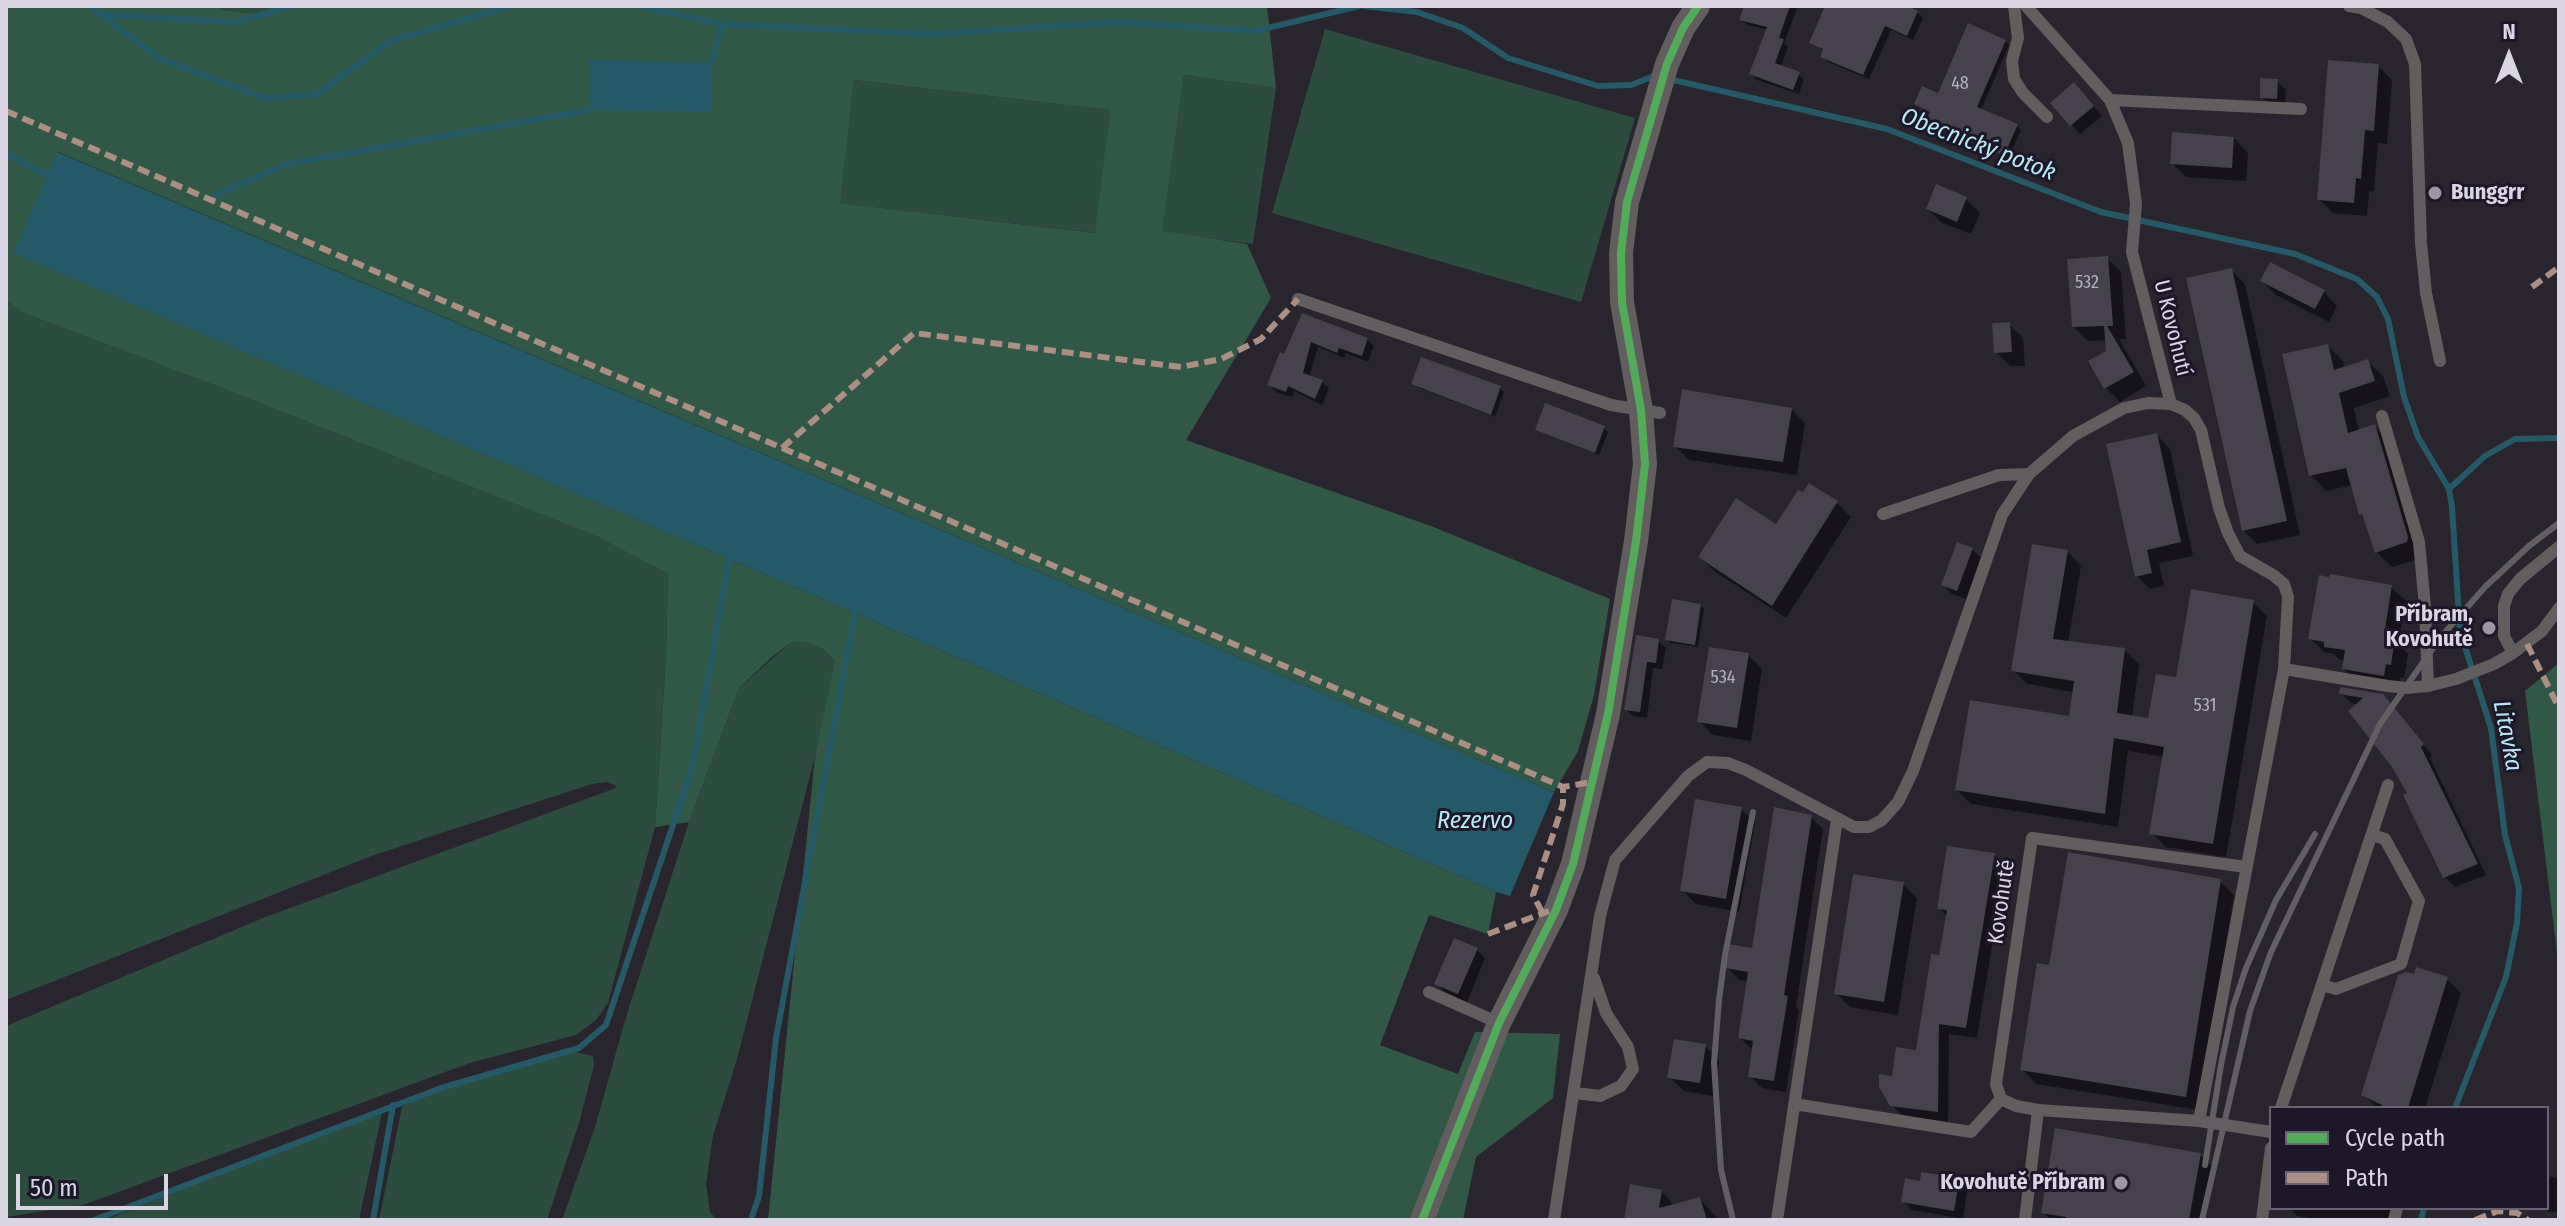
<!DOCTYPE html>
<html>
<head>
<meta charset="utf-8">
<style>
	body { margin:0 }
	#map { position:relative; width:2565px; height:1226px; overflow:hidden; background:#28252f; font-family:"Fira Sans Condensed",sans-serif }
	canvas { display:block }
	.frame { position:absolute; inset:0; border:8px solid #d9d5e2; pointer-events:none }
	.legend { position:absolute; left:2269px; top:1106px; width:280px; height:104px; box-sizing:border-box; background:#1d172a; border:2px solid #686374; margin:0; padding:10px 14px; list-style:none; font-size:24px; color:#d9d5e2 }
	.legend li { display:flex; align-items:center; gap:16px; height:40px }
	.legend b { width:40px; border:2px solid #686374 }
	.north { position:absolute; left:2469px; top:16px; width:80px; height:80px; -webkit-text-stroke:6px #1d172a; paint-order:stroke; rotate:0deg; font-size:22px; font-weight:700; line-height:32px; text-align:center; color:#d9d5e2 }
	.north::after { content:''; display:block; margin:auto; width:28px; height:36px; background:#d9d5e2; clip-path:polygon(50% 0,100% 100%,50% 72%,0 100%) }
	.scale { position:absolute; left:16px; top:1174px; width:152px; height:36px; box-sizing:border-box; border:4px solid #d9d5e2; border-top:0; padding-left:10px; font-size:24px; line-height:28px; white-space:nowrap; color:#d9d5e2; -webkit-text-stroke:6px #1d172a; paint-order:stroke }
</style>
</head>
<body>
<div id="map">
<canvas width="2565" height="1226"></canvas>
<div class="frame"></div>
<ul class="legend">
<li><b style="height:10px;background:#51ab58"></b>Cycle path</li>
<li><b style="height:10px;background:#ac8f84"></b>Path</li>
</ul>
<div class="north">N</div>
<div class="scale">50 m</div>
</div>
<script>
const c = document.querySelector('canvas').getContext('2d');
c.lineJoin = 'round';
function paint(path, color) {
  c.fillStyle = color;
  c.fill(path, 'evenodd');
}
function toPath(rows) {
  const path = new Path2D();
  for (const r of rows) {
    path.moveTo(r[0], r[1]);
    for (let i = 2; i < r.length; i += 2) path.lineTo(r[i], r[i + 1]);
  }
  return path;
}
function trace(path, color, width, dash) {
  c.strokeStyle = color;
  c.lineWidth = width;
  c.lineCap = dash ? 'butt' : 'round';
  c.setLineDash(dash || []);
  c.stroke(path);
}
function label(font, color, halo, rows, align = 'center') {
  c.font = font + ' "Fira Sans Condensed",sans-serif';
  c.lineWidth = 6;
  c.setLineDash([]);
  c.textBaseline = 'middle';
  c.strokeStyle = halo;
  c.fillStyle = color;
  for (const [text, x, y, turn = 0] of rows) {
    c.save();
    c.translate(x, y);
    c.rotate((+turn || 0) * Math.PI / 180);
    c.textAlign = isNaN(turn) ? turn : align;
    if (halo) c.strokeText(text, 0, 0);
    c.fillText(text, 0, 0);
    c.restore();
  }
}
paint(toPath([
	[217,6,276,6,258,14,222,10],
	[1325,29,1635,118,1581,302,1272,213],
	[1184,75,1276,88,1253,244,1161,232],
	[854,80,1110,110,1096,233,839,203],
	[6,299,21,312,235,393,598,537,668,574,666,657,655,827,608,1003,596,1020,576,1035,470,1063,83,1205,6,1217,6,1026,263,918,616,788,615,785,607,782,592,784,374,855,6,1000],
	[803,642,823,649,836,662,815,756,737,1059,713,1136,706,1184,710,1212,717,1220,562,1220,595,1127,626,1017,689,822,739,688,790,643],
	[576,1052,593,1056,594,1065,579,1123,547,1220,379,1220,402,1107,425,1093,560,1053],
	[383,1108,359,1220,105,1220,382,1108]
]), '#2b4c3e');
paint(toPath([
	[6,6,217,6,222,10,258,14,276,6,1267,6,1276,88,1184,75,1162,231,1247,244,1271,298,1186,440,1431,526,1610,599,1594,695,1578,751,1554,792,58,152,14,253,855,613,1496,892,1488,934,1429,915,1380,1045,1458,1074,1475,1032,1560,1034,1553,1098,1476,1157,1463,1220,768,1220,815,756,835,661,823,649,803,642,790,643,772,657,739,688,689,822,655,827,666,657,668,574,598,537,235,393,21,312,6,299],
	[854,80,1110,110,1095,233,840,203],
	[2559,663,2559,969,2525,691]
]), '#315847');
paint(toPath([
	[589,59,711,63,711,112,589,110],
	[57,152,1554,792,1510,896,1496,892,855,613,13,253]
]), '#265967');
paint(toPath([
	[1746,6,1798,6,1784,43,1788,47,1781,67,1798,74,1804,79,1799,94,1757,80,1752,74,1768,30,1747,25,1741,19],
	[1828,6,1903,6,1917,12,1923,18,1913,40,1891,30,1869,79,1828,62,1822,56,1824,51,1812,42],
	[2005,41,2009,45,1981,110,2017,126,2021,130,2008,158,1932,125,1928,122,1932,113,1916,104,1939,96],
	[2378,66,2392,80,2387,144,2378,143,2374,192,2369,191,2367,216,2333,213,2319,199],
	[2277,81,2286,90,2285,107,2271,106,2262,97],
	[2083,94,2102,116,2080,134,2053,103],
	[2234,138,2248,153,2246,181,2186,177,2172,163],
	[1966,199,1980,213,1971,234,1942,223,1928,209],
	[2107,258,2121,272,2126,339,2119,339,2146,386,2120,402,2106,388,2107,340,2088,341,2074,327],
	[2231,270,2245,284,2300,535,2257,544,2243,530],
	[2262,281,2324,292,2337,306,2329,322,2276,295],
	[1303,315,1367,339,1374,346,1368,362,1346,353,1344,358,1318,347,1309,377,1322,382,1329,388,1322,405,1294,391,1292,397,1276,392,1270,385,1285,356],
	[2009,324,2023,338,2025,366,2010,366,1996,352],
	[2328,346,2343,361,2345,369,2367,361,2383,376,2390,396,2354,408,2359,432,2374,426,2390,442,2422,558,2392,567,2376,552,2366,519,2361,514,2353,485,2326,491,2311,475],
	[1413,383,1500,388,1504,392,1495,417,1417,387],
	[1791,409,1805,423,1797,475,1689,460,1675,446],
	[1604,428,1608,432,1599,455,1542,433,1538,429],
	[2157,435,2170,449,2193,556,2159,563,2164,586,2150,589,2137,576],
	[1810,486,1837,503,1851,517,1786,618,1714,571,1700,557,1777,527],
	[1972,549,1981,558,1966,599,1952,594,1943,585],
	[2067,551,2081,566,2068,643,2124,650,2139,664,2132,718,2150,720,2177,679,2253,602,2267,616,2226,857,2166,847,2152,833,2164,757,2128,751,2118,827,1971,804,1957,790,2071,718,2074,692,2027,684,2013,670],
	[2391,587,2406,601,2398,644,2408,654,2404,678,2400,677,2398,689,2358,683,2344,669,2345,661,2340,660,2334,654,2324,652,2310,638],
	[1700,605,1704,609,1698,647,1671,643,1667,639],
	[1638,637,1658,641,1666,648,1662,669,1653,668,1647,718,1633,716,1626,709],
	[1748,655,1762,669,1751,741,1713,735,1699,721],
	[2341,693,2382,696,2432,755,2430,758,2486,875,2455,887,2445,877,2410,794,2359,705,2351,703],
	[1741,809,1755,823,1739,912,1696,904,1682,890],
	[1811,817,1823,829,1796,1007,1799,1010,1786,1092,1762,1088,1750,1076,1754,1051,1740,1038,1749,981,1739,980,1727,967,1754,950],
	[1994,855,2005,866,1977,1038,1949,1034,1948,1122,1904,1117,1892,1105,1917,1053,1941,957,1948,917,1939,908],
	[2220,881,2234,895,2199,1110,2036,1084,2022,1069,2051,967],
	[1903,884,1917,898,1898,1015,1850,1007,1836,993],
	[1476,949,1485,958,1467,1002,1445,992,1436,983],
	[2417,970,2447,979,2461,993,2425,1108,2377,1108,2363,1094],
	[1705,1046,1719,1060,1713,1096,1684,1091,1669,1077],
	[2200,1155,2214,1169,2205,1220,2051,1220,2043,1212],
	[2547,1176,2559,1178,2559,1213,2547,1211,2544,1208,2547,1208],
	[1954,1179,1967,1192,1963,1219,1912,1210,1903,1201],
	[1661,1191,1675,1206,1700,1199,1719,1220,1627,1220],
	[2289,1208,2395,1208,2393,1220,2322,1220,2297,1216]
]), '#0007');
trace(toPath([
	[89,6,159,58,264,98,317,94,390,41,511,6],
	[639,6,722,24,931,34,1120,22,1255,31,1359,6],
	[1364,6,1417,12,1463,28,1508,58,1598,86,1631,85,1654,76,1658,77],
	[100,14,235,22,292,6],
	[711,63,722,24],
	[1669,79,1887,129,2101,212,2295,254,2357,279,2377,297,2388,319,2404,397,2418,437,2449,489],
	[6,153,52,178],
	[214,196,286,164,589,110],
	[2455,1108,2506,977,2517,923,2519,888,2505,835,2491,728,2460,631,2452,507,2449,489,2485,456,2515,439,2559,438],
	[94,1220,441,1088,579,1048,606,1025,692,768,729,559,729,553],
	[373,1220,393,1105],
	[751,1220,759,1196,776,1038,855,613,853,605],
	[2421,1220,2424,1208]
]), '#265967', 6);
paint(toPath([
	[1744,6,1790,6,1779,38,1784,39,1775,63,1800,72,1793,90,1749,74,1767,27,1739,20],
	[1825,6,1908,6,1918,11,1907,36,1885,26,1863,75,1820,57,1823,49,1809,43],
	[1968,23,2006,40,1977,107,2018,124,2004,156,1926,122,1930,112,1914,104,1922,86,1938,93],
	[2328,60,2379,64,2374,131,2365,130,2361,179,2356,178,2354,203,2317,200],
	[2260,78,2278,79,2277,99,2260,98],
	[2074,82,2094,106,2070,126,2050,103],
	[2172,132,2234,137,2232,168,2170,164],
	[1936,184,1967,197,1957,222,1926,209],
	[2108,256,2113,326,2107,326,2134,372,2104,389,2088,361,2106,351,2104,326,2072,327,2067,259],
	[2270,262,2325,290,2315,309,2260,281],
	[2232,268,2287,521,2242,531,2186,278],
	[1302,313,1368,338,1362,356,1339,348,1337,353,1311,342,1303,373,1323,380,1315,399,1288,386,1286,392,1267,385,1280,352,1284,354],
	[2010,322,2012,352,1994,353,1992,323],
	[2328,344,2334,370,2368,359,2375,381,2339,393,2348,433,2375,424,2408,537,2407,542,2375,553,2362,514,2359,515,2346,468,2309,476,2282,354],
	[1421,357,1501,386,1491,415,1411,384],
	[1682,389,1792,408,1783,462,1673,447],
	[1545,403,1605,426,1595,453,1535,430],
	[2157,433,2181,542,2147,550,2152,573,2135,577,2106,444],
	[1809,483,1838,501,1772,606,1698,557,1736,498,1776,524,1798,490,1803,492],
	[1957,542,1973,548,1957,591,1941,585],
	[2032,544,2068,550,2053,639,2125,648,2117,713,2148,718,2156,674,2176,677,2191,589,2254,600,2213,844,2149,834,2164,747,2114,738,2105,814,1955,790,1970,700,2069,716,2074,681,2011,671],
	[2330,574,2392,585,2384,636,2395,638,2391,665,2386,664,2384,676,2342,669,2345,650,2324,647,2324,642,2308,639,2319,575,2329,577],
	[1672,599,1701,604,1695,645,1665,640],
	[1636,635,1659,639,1656,663,1647,662,1640,712,1624,710],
	[1709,647,1749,653,1737,728,1697,722],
	[2340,687,2383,694,2424,744,2421,747,2478,864,2443,878,2403,795,2407,793,2392,767,2348,711,2363,698,2339,694],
	[1695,799,1742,807,1726,899,1680,891],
	[1774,807,1812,815,1784,995,1788,996,1774,1081,1748,1077,1753,1041,1738,1038,1748,972,1725,968,1728,944,1752,948],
	[1947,846,1995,853,1966,1028,1939,1024,1938,1112,1890,1106,1879,1087,1879,1074,1892,1076,1896,1047,1916,1050,1931,954,1939,955,1947,910,1937,909],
	[2068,852,2221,879,2186,1097,2020,1070,2037,963,2049,965],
	[1853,874,1904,882,1884,1002,1834,994],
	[1454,938,1478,948,1458,994,1434,984],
	[2416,967,2448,977,2408,1108,2381,1108,2382,1105,2361,1095,2398,975,2406,972,2414,974],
	[1674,1039,1706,1044,1700,1083,1667,1078],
	[2055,1128,2201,1153,2189,1220,2066,1220,2066,1217,2041,1213],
	[1921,1172,1955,1177,1955,1181,1959,1181,1954,1211,1901,1202,1905,1178,1920,1181],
	[1630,1184,1662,1190,1659,1208,1700,1197,1707,1220,1624,1220]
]), '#45414d');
trace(toPath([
	[2014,6,2018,38,2012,61,2014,79,2023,93,2047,117],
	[2349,6,2361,8,2388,22,2406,39,2415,64,2421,243,2426,293,2440,361],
	[2110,100,2301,109],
	[1298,299,1611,405,1660,413],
	[2171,404,2185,410,2194,418,2201,430,2219,508,2228,533,2240,556,2273,575,2284,584,2288,597,2284,669,2199,1121],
	[2382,416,2419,542,2425,607,2428,686],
	[1883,514,1999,475,2029,474,2073,436,2124,408,2148,403,2171,404,2132,252,2136,204,2128,143,2110,100,2026,6],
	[2513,653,2504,636,2504,606,2508,594,2520,579,2559,547],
	[2284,669,2388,686,2406,688,2428,686,2456,679,2494,664,2513,653,2542,631,2559,608],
	[2246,867,2032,838,1996,1084,2001,1099,2016,1106,2038,1110,2199,1121,2271,1132],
	[2322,985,2336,989,2401,964,2419,901,2385,839,2372,835],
	[1429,992,1499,1023],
	[1575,1093,1600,1096,1621,1086,1633,1069,1628,1047,1606,1013,1594,978],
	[1794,1104,1971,1132,2001,1099],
	[2281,1108,2388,785],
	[1554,1220,1600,916,1615,860,1688,776,1707,762,1728,763,1746,770,1854,827,1869,827,1882,820,1898,802,1913,771,2002,515,2029,474],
	[1777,1220,1837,820],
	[2025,1220,2038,1110],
	[2262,1220,2271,1148],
	[2394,1220,2397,1208]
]), '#625e5f', 12);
trace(toPath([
	[1422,1220,1499,1023,1556,910,1573,864,1608,714,1636,541,1645,464,1641,410,1622,302,1621,253,1627,202,1667,64,1683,28,1698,6]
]), '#625e5f', 24);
trace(toPath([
	[2205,1165,2221,1065,2233,1007,2246,968,2276,900,2315,834],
	[1733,1220,1721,1170,1714,1063,1719,1000,1725,955,1753,812],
	[2202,1220,2250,1011,2271,952,2380,724,2440,638,2485,587,2529,546,2559,523]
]), '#625f64', 6);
trace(toPath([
	[6,111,1563,787,1592,782],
	[2532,287,2559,267],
	[782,448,914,333,1181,367,1221,359,1261,339,1298,299],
	[2527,644,2559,708],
	[1542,912,1533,895,1563,804,1563,787],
	[1488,934,1549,911],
	[2475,1220,2498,1211,2517,1213,2528,1220]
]), '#ac8f84', 6, [12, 6]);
trace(toPath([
	[1422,1220,1499,1023,1556,910,1573,864,1608,714,1636,541,1645,464,1641,410,1622,302,1621,253,1627,202,1667,64,1683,28,1698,6]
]), '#51ab58', 8);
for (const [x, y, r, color] of [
	[2435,193,8,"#9b97a3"],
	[2489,628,8,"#9b97a3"],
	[2121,1183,8,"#9b97a3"]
]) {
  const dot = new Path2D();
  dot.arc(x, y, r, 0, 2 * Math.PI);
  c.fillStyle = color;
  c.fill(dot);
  trace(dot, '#1d172a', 3);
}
label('18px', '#b4b0bd', null, [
	["48",1960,84],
	["532",2087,283],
	["534",1723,678],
	["531",2205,706]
]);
label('bold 22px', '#d9d5e2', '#1d172a', [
	["Bunggrr",2451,193,"left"],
	["Příbram,",2473,615],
	["Kovohutě",2473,640],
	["Kovohutě Příbram",2105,1183]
], 'right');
label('22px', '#d9d5e2', '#1d172a', [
	["U Kovohutí",2172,328,76],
	["Kovohutě",2002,902,-82]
]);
label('italic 24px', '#b7eaf8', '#1d172a', [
	["Obecnický potok",1978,145,21],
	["Litavka",2507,736,79],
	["Rezervo",1475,821]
]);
</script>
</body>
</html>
